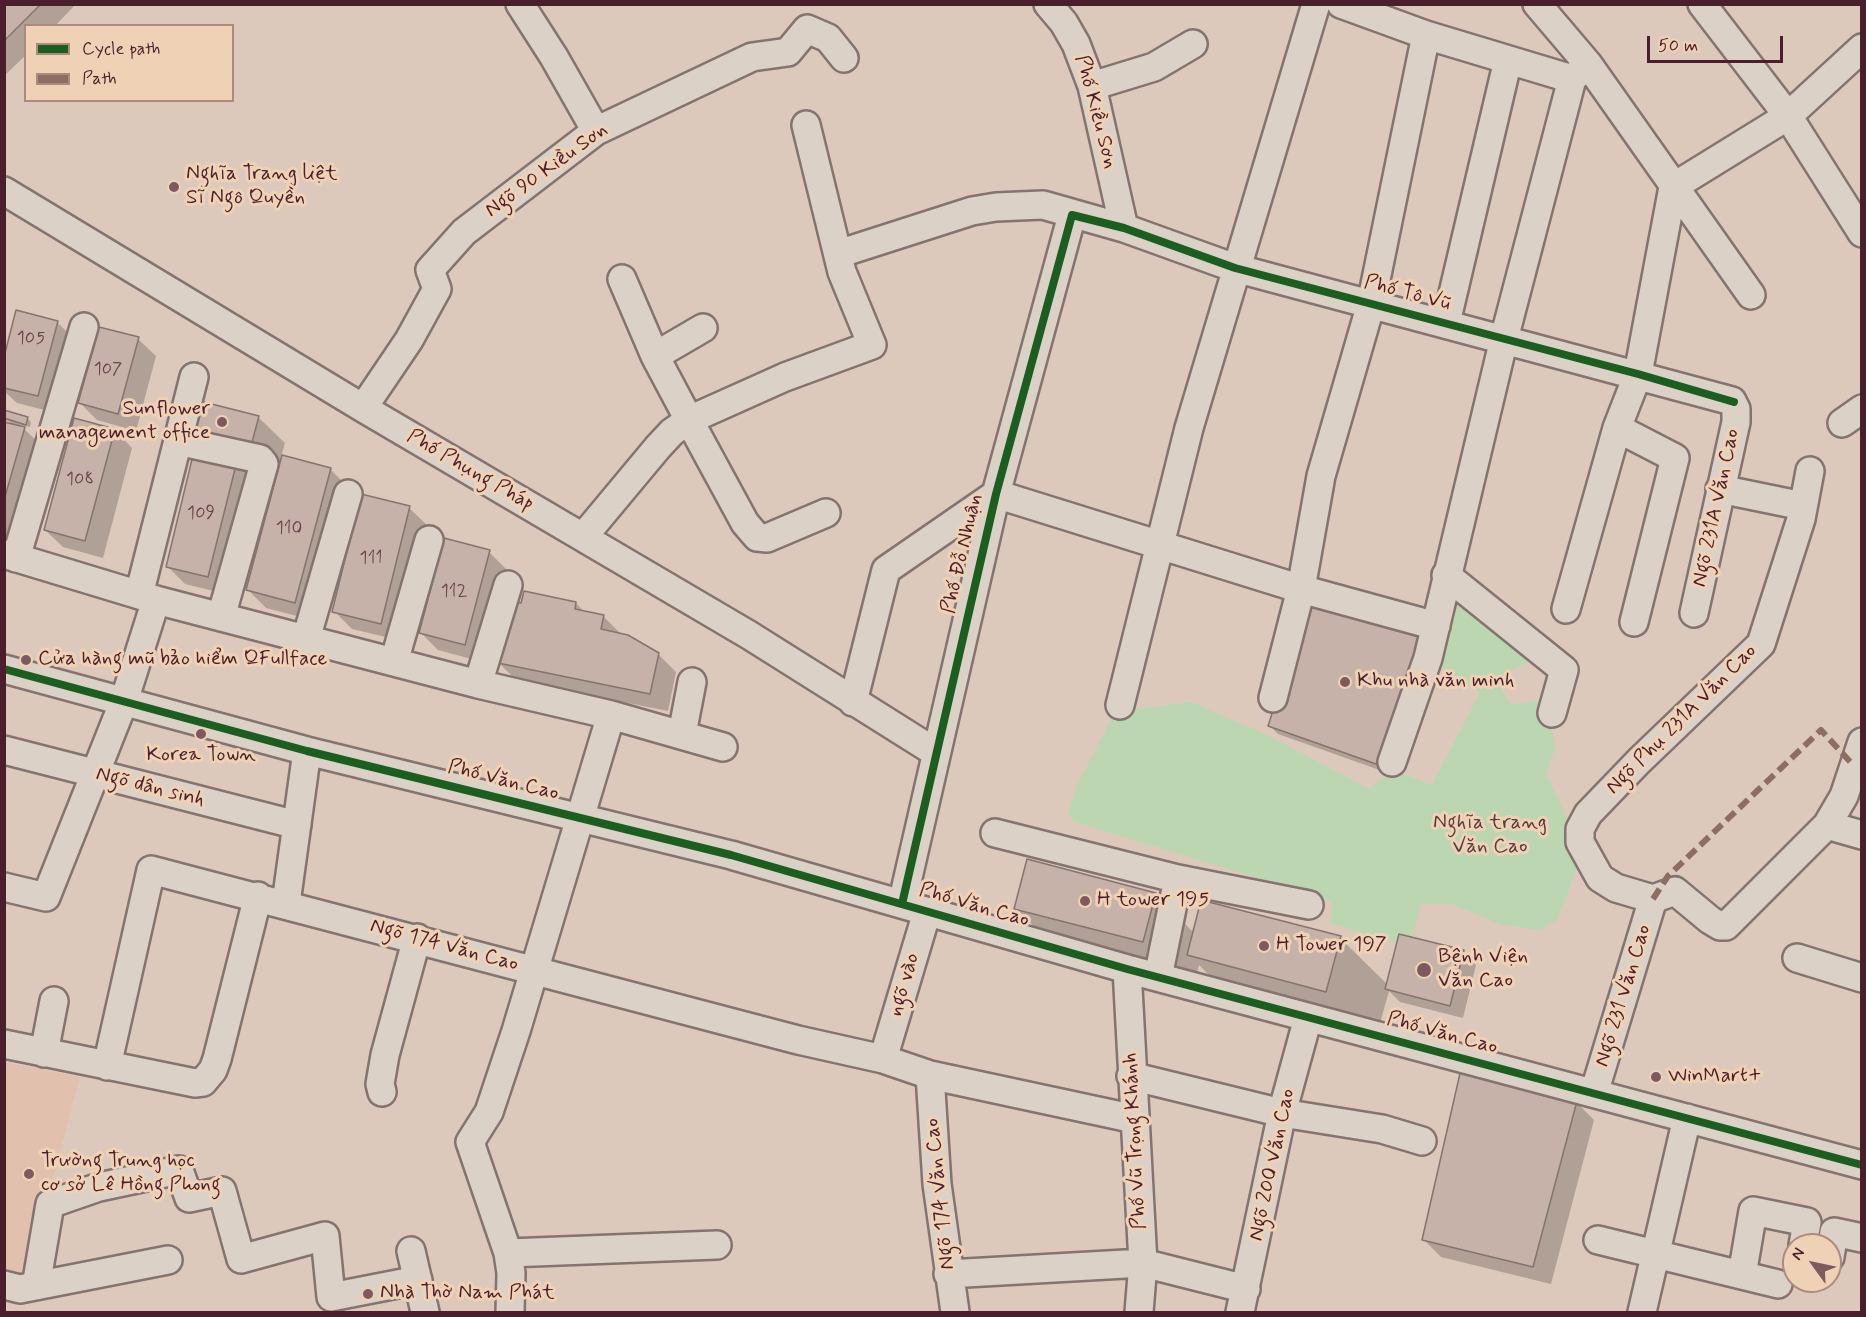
<!DOCTYPE html>
<html>
<head>
<meta charset="utf-8">
<style>
	body { margin:0 }
	#map { position:relative; width:1866px; height:1317px; overflow:hidden; background:#ddc9bb; font-family:Mynerve,sans-serif }
	canvas { display:block }
	.frame { position:absolute; inset:0; border:6px solid #4a1f2b; pointer-events:none }
	.legend { position:absolute; left:24px; top:24px; width:210px; height:78px; box-sizing:border-box; background:#efd1b5; border:2px solid #ad8a7e; margin:0; padding:8px 10px; list-style:none; font-size:18px; color:#4a1f2b }
	.legend li { display:flex; align-items:center; gap:12px; height:30px }
	.legend b { width:30px; border:2px solid #ad8a7e }
	.north { position:absolute; left:1782px; top:1233px; width:60px; height:60px; box-sizing:border-box; background:#efd1b5; border:2px solid #ad8a7e; border-radius:50%; rotate:303deg; font-size:16px; font-weight:700; line-height:24px; text-align:center; color:#4a1f2b }
	.north::after { content:''; display:block; margin:auto; width:21px; height:27px; background:#7d5a5d; clip-path:polygon(50% 0,100% 100%,50% 72%,0 100%) }
	.scale { position:absolute; left:1647px; top:36px; width:136px; height:27px; box-sizing:border-box; border:3px solid #4a1f2b; border-top:0; padding-left:8px; font-size:18px; line-height:21px; white-space:nowrap; color:#4a1f2b; -webkit-text-stroke:4px #efd1b5; paint-order:stroke }
</style>
</head>
<body>
<div id="map">
<canvas width="1866" height="1317"></canvas>
<div class="frame"></div>
<ul class="legend">
<li><b style="height:8px;background:#1b5e20"></b>Cycle path</li>
<li><b style="height:8px;background:#8d6e63"></b>Path</li>
</ul>
<div class="north">N</div>
<div class="scale">50 m</div>
</div>
<script>
const c = document.querySelector('canvas').getContext('2d');
c.lineJoin = 'round';
function paint(path, color) {
  c.fillStyle = color;
  c.fill(path, 'evenodd');
}
function toPath(rows) {
  const path = new Path2D();
  for (const r of rows) {
    path.moveTo(r[0], r[1]);
    for (let i = 2; i < r.length; i += 2) path.lineTo(r[i], r[i + 1]);
  }
  return path;
}
function trace(path, color, width, dash) {
  c.strokeStyle = color;
  c.lineWidth = width;
  c.lineCap = dash ? 'butt' : 'round';
  c.setLineDash(dash || []);
  c.stroke(path);
}
function label(font, color, halo, rows, align = 'center') {
  c.font = font + ' Mynerve,sans-serif';
  c.lineWidth = 6;
  c.setLineDash([]);
  c.textBaseline = 'middle';
  c.strokeStyle = halo;
  c.fillStyle = color;
  for (const [text, x, y, turn = 0] of rows) {
    c.save();
    c.translate(x, y);
    c.rotate((+turn || 0) * Math.PI / 180);
    c.textAlign = isNaN(turn) ? turn : align;
    if (halo) c.strokeText(text, 0, 0);
    c.fillText(text, 0, 0);
    c.restore();
  }
}
paint(toPath([
	[4,1062,80,1077,27,1277,5,1270]
]), '#e1c1ae');
paint(toPath([
	[1460,592,1538,658,1497,677,1510,705,1547,700,1555,749,1546,774,1563,808,1579,863,1557,920,1540,930,1501,925,1451,904,1421,904,1410,947,1331,924,1332,901,1075,822,1068,813,1078,783,1115,712,1191,702,1259,731,1370,789,1390,769,1432,785,1480,692,1441,667]
]), '#bcd6b2');
paint(toPath([
	[4,4,76,4,55,26,26,26,26,55,4,76],
	[57,322,75,340,56,413,17,403,4,391,4,363],
	[138,339,156,356,136,431,97,420,80,403],
	[4,412,27,418,31,422,30,427,20,425,42,446,16,538,4,535,4,423,9,424,10,422,4,420],
	[258,417,285,443,281,457,330,469,348,487,312,620,266,608,248,590,280,472,234,460,254,481,226,594,185,584,167,566],
	[75,420,115,430,132,448,103,558,63,547,45,530],
	[409,508,427,525,398,640,352,629,334,611],
	[489,552,507,570,482,662,438,650,420,632],
	[576,603,585,613,603,616,621,634,658,654,676,672,668,711,517,681,499,663,523,605],
	[1309,604,1388,773,1278,734,1270,726],
	[1156,894,1194,933,1340,938,1388,985,1463,951,1476,965,1463,1018,1400,1002,1389,991,1375,1041,1238,1004,1199,965,1192,991,1065,958,1016,908],
	[1576,1102,1594,1120,1551,1284,1441,1257,1423,1239]
]), '#0003');
const building = toPath([
	[4,4,41,4,4,41,4,4],
	[16,310,58,321,38,396,4,388,4,357,16,310],
	[99,327,139,337,118,414,78,403,99,327],
	[192,399,259,416,251,446,185,429,192,399],
	[4,410,28,417,26,425,4,418,4,410],
	[74,418,115,429,85,541,44,530,74,418],
	[4,422,25,427,4,500,4,422],
	[194,451,237,461,208,577,166,567,194,451],
	[282,455,331,468,295,603,246,590,282,455],
	[361,494,410,506,381,624,332,612,361,494],
	[444,538,490,550,465,645,419,633,444,538],
	[524,591,576,602,575,609,604,615,601,629,628,635,659,653,650,694,498,663,511,601,521,603,524,591],
	[1308,602,1424,638,1379,765,1268,726,1308,602],
	[1027,859,1156,893,1143,942,1014,909,1027,859],
	[1201,900,1341,936,1326,992,1187,955,1201,900],
	[1399,934,1464,950,1450,1006,1385,989,1399,934],
	[1461,1069,1577,1101,1533,1267,1422,1240,1461,1069]
]);
paint(building, '#c7b2a9');
trace(building, '#84736f', 1.5);
const minor = toPath([
	[520,4,554,57,596,131],
	[1048,4,1064,23,1076,44,1092,86,1124,228],
	[1341,4,1426,35,1572,79],
	[1537,4,1588,64,1751,295],
	[1702,4,1788,116,1862,233],
	[1092,86,1154,67,1193,44],
	[4,191,363,408,749,635,935,752],
	[838,254,972,211,996,207,1043,205,1124,228,1235,268,1732,401,1736,409,1736,422,1694,613],
	[622,279,655,356,689,420,785,377,872,345,842,272,806,125],
	[1446,323,1508,60],
	[655,356,703,328],
	[363,408,409,340,437,289,430,270,464,232,596,131,752,57,788,52,807,29,828,38,844,58],
	[1842,423,1862,409],
	[178,441,260,459,264,464,221,617],
	[1720,489,1803,506],
	[583,537,658,447,672,432,689,420,745,523,757,537,767,538,826,513],
	[4,554,156,600,478,684,611,715,723,747],
	[16,558,84,327],
	[1446,575,1564,670,1552,713],
	[139,595,194,377],
	[1566,609,1617,428],
	[1634,622,1675,458,1617,428,1638,374,1673,187,1788,116,1862,48],
	[306,639,348,494],
	[394,662,429,540],
	[4,669,307,751,731,855,1127,969,1862,1165],
	[478,684,508,585],
	[1273,698,1301,589,1321,476,1371,304,1426,35],
	[853,702,886,570,996,494,1301,589,1436,626],
	[1120,705,1189,428,1316,4],
	[682,734,692,682],
	[4,750,297,825],
	[1392,762,1428,658,1504,339,1572,79,1588,64],
	[1827,825,1862,835],
	[995,833,1178,879,1158,977],
	[1178,879,1309,905],
	[4,887,46,897,124,701,156,600],
	[1653,899,1616,888,1600,878,1580,842,1580,829,1588,814,1639,761,1761,644,1801,519,1810,471],
	[286,903,307,751],
	[902,904,996,494,1072,215],
	[1797,958,1862,978],
	[1127,969,1143,1263,1139,1312],
	[4,1044,195,1083,203,1082,213,1070,217,1059,258,896],
	[44,1053,54,1001],
	[883,1059,927,912],
	[107,1066,151,870,798,1040,883,1059,930,1075,1135,1119],
	[930,1075,937,1184,955,1312],
	[1131,1076,1282,1113,1382,1129,1422,1141],
	[382,1092,380,1084,385,1055,417,938],
	[1594,1093,1653,899,1675,891,1710,920,1720,926,1726,926,1827,825,1844,796,1862,742],
	[1598,1240,1778,1284],
	[411,1251,425,1312],
	[508,1253,717,1245],
	[1830,1257,1834,1232,1862,1238],
	[948,1274,1143,1263,1246,1289],
	[1742,1275,1753,1211,1807,1222,1803,1245],
	[4,1285,20,1289,168,1260],
	[36,1286,50,1204,99,1187,179,1170,189,1198,222,1191,241,1259,325,1236,331,1297,418,1280],
	[510,1312,511,1273,508,1253,470,1142,489,1112,516,1031,611,715],
	[1240,1312,1282,1113,1308,1018],
	[1642,1312,1687,1118]
]);
trace(minor, '#84736f', 32);
trace(minor, '#dcd1c6', 27);
trace(toPath([
	[1653,899,1668,876,1821,730,1854,766]
]), '#8d6e63', 6, [12, 6]);
trace(toPath([
	[4,669,307,751,731,855,1127,969,1862,1165],
	[902,904,996,494,1072,215,1124,228,1235,268,1638,374,1734,402]
]), '#1b5e20', 8);
for (const [x, y, r, color] of [
	[174,187,6,"#7d5a5d"],
	[222,422,6,"#7d5a5d"],
	[26,660,6,"#7d5a5d"],
	[1345,682,6,"#7d5a5d"],
	[201,734,6,"#7d5a5d"],
	[1085,901,6,"#7d5a5d"],
	[1264,946,6,"#7d5a5d"],
	[1424,970,8,"#7d5a5d"],
	[1656,1077,6,"#7d5a5d"],
	[29,1174,6,"#7d5a5d"],
	[368,1294,6,"#7d5a5d"]
]) {
  const dot = new Path2D();
  dot.arc(x, y, r, 0, 2 * Math.PI);
  c.fillStyle = color;
  c.fill(dot);
  trace(dot, '#efd1b5', 2);
}
label('18px', '#6a454c', null, [
	["105",31,339],
	["107",108,370],
	["108",80,480],
	["109",201,514],
	["110",289,529],
	["111",371,559],
	["112",454,592]
]);
label('21px', '#4a1f2b', '#efd1b5', [
	["Phố Kiều Sơn",1095,112,75],
	["Ngõ 90 Kiều Sơn",547,171,-36],
	["Phố Tô Vũ",1407,294,15],
	["Phố Phụng Pháp",470,471,30],
	["Ngõ 231A Văn Cao",1717,508,-78],
	["Phố Đỗ Nhuận",963,554,-77],
	["Ngõ Phụ 231A Văn Cao",1682,720,-45],
	["Phố Văn Cao",503,781,14],
	["Ngõ dân sinh",150,788,14],
	["Phố Văn Cao",974,906,16],
	["Ngõ 174 Văn Cao",444,946,15],
	["ngõ vào",905,985,-74],
	["Ngõ 231 Văn Cao",1624,996,-73],
	["Phố Văn Cao",1442,1034,15],
	["Phố Vũ Trọng Khánh",1136,1141,-93],
	["Ngõ 200 Văn Cao",1273,1165,-78],
	["Ngõ 174 Văn Cao",941,1194,-96]
]);
label('21px', '#4a1f2b', '#efd1b5', [
	["Nghĩa Trang liệt",186,175],
	["Sĩ Ngô Quyền",186,199],
	["Sunflower",210,410,"right"],
	["management office",210,434,"right"],
	["Cửa hàng mũ bảo hiểm QFullface",38,660],
	["Khu nhà văn minh",1357,682],
	["Korea Town",201,756,"center"],
	["H tower 195",1097,901],
	["H Tower 197",1276,946],
	["Bệnh Viện",1438,958],
	["Văn Cao",1438,982],
	["WinMart+",1668,1077],
	["Trường Trung học",41,1162],
	["cơ sở Lê Hồng Phong",41,1186],
	["Nhà Thờ Nam Phát",380,1294]
], 'left');
label('21px', '#573c3e', '#efd1b5', [
	["Nghĩa trang",1490,824],
	["Văn Cao",1490,848]
]);
</script>
</body>
</html>
